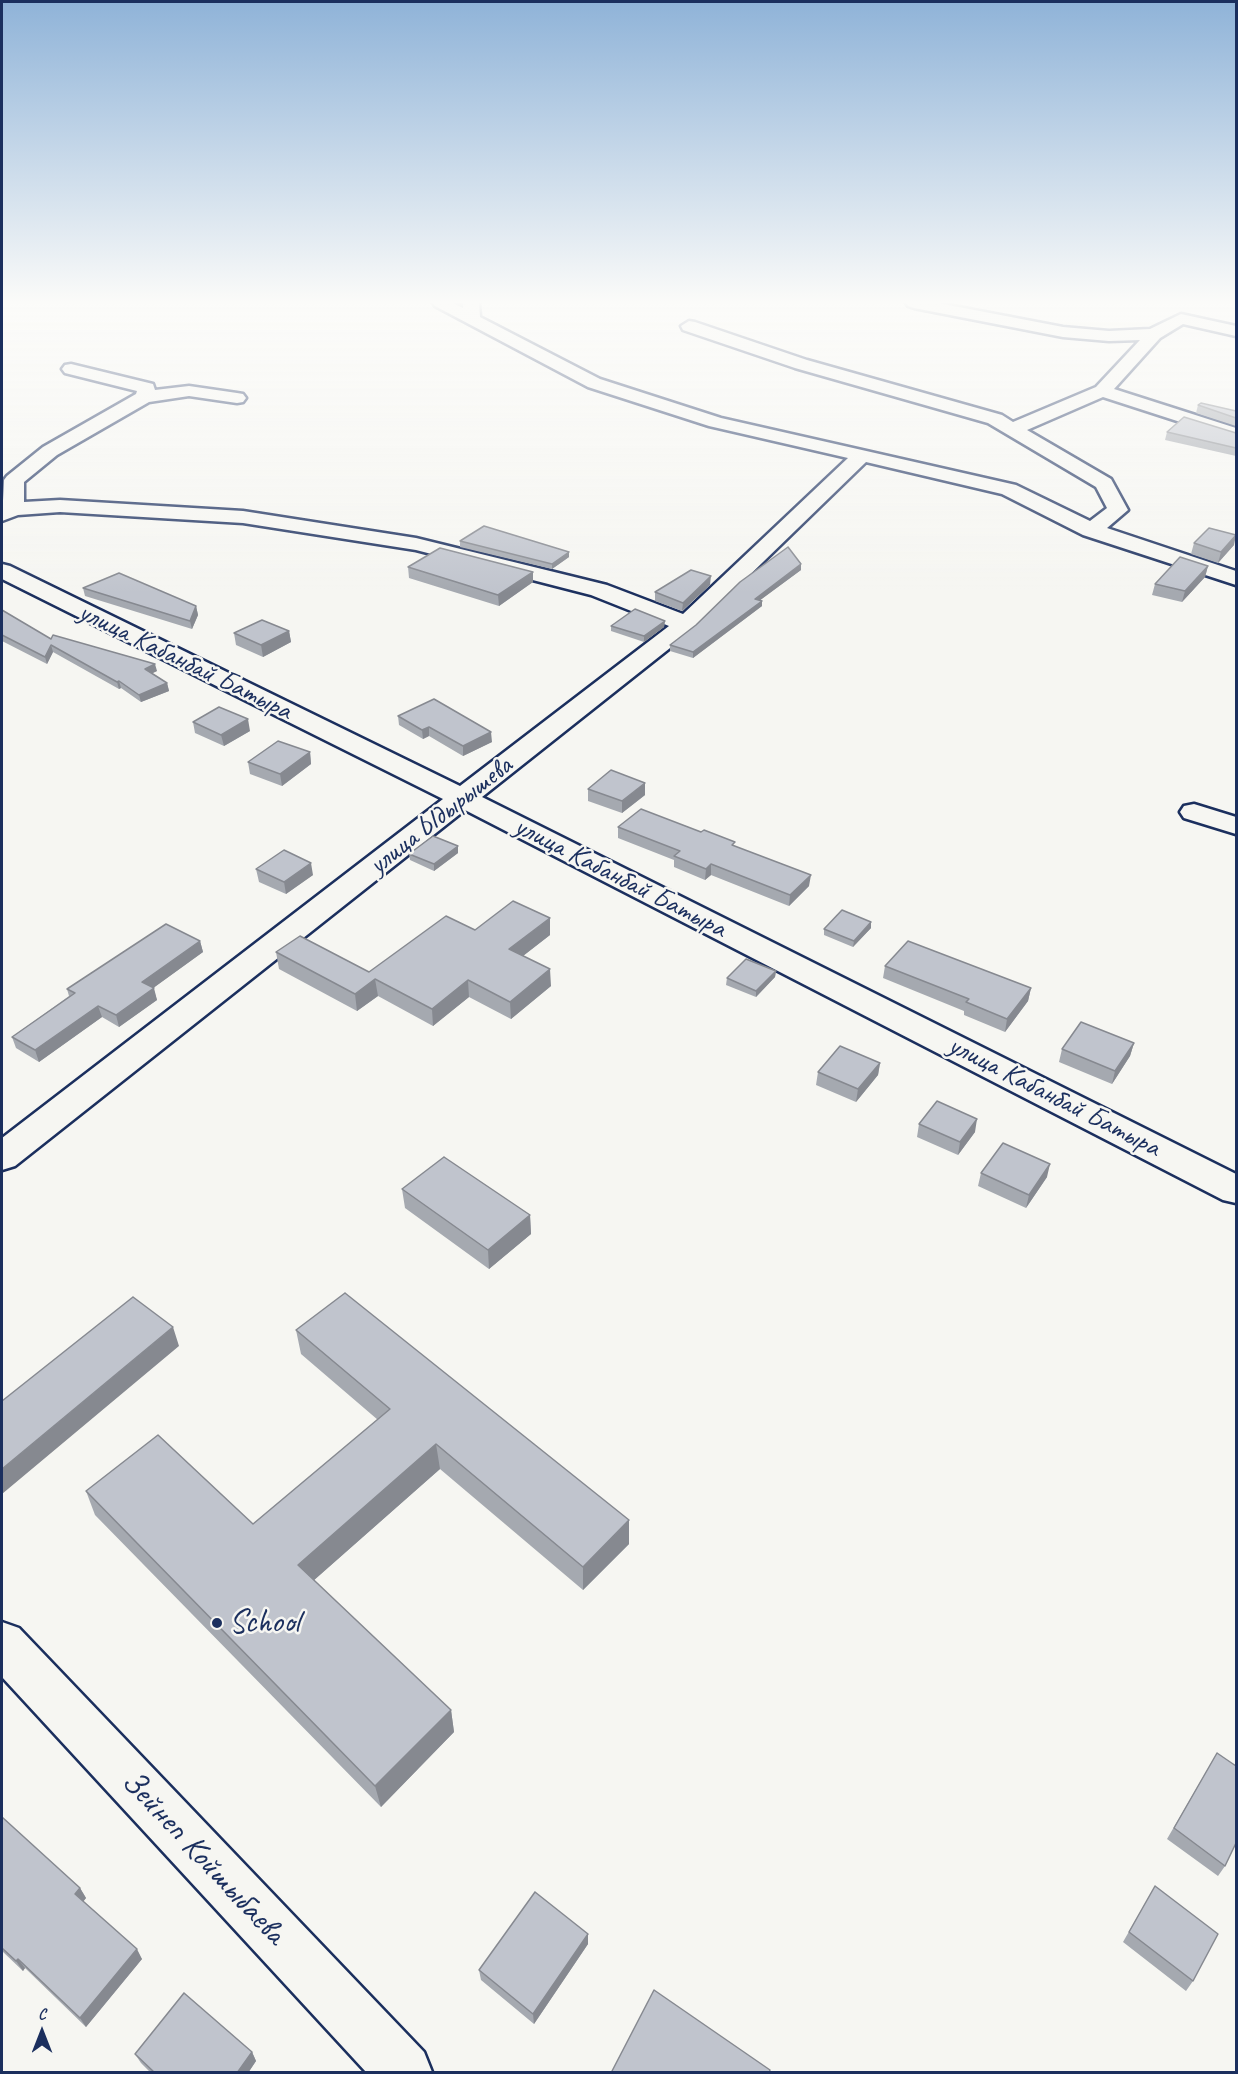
<!DOCTYPE html>
<html>
<head>
<meta charset="utf-8">
<style>
	body { margin:0 }
	#map { position:relative; width:1238px; height:2074px; overflow:hidden; background:#f6f6f2; font-family:Caveat,sans-serif }
	canvas { display:block }
	.frame { position:absolute; inset:0; border:3px solid #1b2f5e; pointer-events:none }
	.north { position:absolute; left:12px; top:2002px; width:60px; height:60px; -webkit-text-stroke:4px #f6f6f2; paint-order:stroke; rotate:0deg; font-size:16px; font-weight:700; line-height:24px; text-align:center; color:#1b2f5e }
	.north::after { content:''; display:block; margin:auto; width:21px; height:27px; background:#1b2f5e; clip-path:polygon(50% 0,100% 100%,50% 72%,0 100%) }
</style>
</head>
<body>
<div id="map">
<canvas width="1238" height="2074"></canvas>
<div class="frame"></div>
<div class="north">С</div>
</div>
<script>
const c = document.querySelector('canvas').getContext('2d');
c.lineJoin = 'round';
function toPath(rows) {
  const path = new Path2D();
  for (const r of rows) {
    path.moveTo(r[0], r[1]);
    for (let i = 2; i < r.length; i += 2) path.lineTo(r[i], r[i + 1]);
  }
  return path;
}
function trace(path, color, width, dash) {
  c.strokeStyle = color;
  c.lineWidth = width;
  c.lineCap = dash ? 'butt' : 'round';
  c.setLineDash(dash || []);
  c.stroke(path);
}
function paint(path, color) {
  c.fillStyle = color;
  c.fill(path, 'evenodd');
}
function label(font, color, halo, rows, align = 'center') {
  c.font = font + ' Caveat,sans-serif';
  c.lineWidth = 5;
  c.setLineDash([]);
  c.textBaseline = 'middle';
  c.strokeStyle = halo;
  c.fillStyle = color;
  for (const [text, x, y, turn = 0] of rows) {
    c.save();
    c.translate(x, y);
    c.rotate((+turn || 0) * Math.PI / 180);
    c.textAlign = isNaN(turn) ? turn : align;
    if (halo) c.strokeText(text, 0, 0);
    c.fillText(text, 0, 0);
    c.restore();
  }
}
const minor = toPath([
	[433,303,453,303,463,308,463,303,479,303,480,317,600,379,721,418,1016,485,1090,521,1107,508,1096,487,988,423,795,368,683,330,681,326,689,321,695,322,807,360,1002,415,1013,422,1096,387,1140,340,1109,341,1063,337,914,308,908,306,906,303,938,303,1063,327,1109,331,1150,329,1181,314,1236,326,1236,336,1183,324,1160,338,1114,389,1236,428,1236,440,1103,397,1027,430,1111,479,1128,510,1107,528,1236,571,1236,585,1083,535,1002,494,866,462,694,629,482,797,1236,1174,1236,1203,1223,1200,465,810,15,1166,2,1170,2,1138,443,799,2,579,2,564,10,566,460,786,669,626,591,595,416,550,243,523,60,512,18,515,2,521,4,480,7,476,43,447,136,394,137,391,65,373,62,369,65,365,71,364,153,384,155,390,189,386,237,393,243,394,246,398,243,402,237,403,189,396,149,402,57,455,24,482,24,502,60,500,243,511,416,538,607,585,683,614,848,458,709,426,588,387,435,306,433,303],
	[1194,804,1236,817,1236,834,1184,818,1180,812,1184,806,1194,804],
	[2,1622,19,1628,424,2052,432,2072,366,2072,2,1677,2,1622]
]);
trace(minor, '#1b2f5e', 5);
paint(minor, '#f6f6f2');
paint(toPath([
	[1198,405,1236,411,1236,426,1196,413],
	[1167,432,1236,433,1236,456,1165,440],
	[460,541,569,557,552,569,460,547],
	[1194,543,1234,545,1218,563,1191,554],
	[801,564,801,570,760,600,762,601,762,606,693,658,670,651,670,645],
	[1208,566,1205,577,1182,602,1152,595,1155,584],
	[408,567,533,572,533,582,499,606,409,578],
	[710,585,682,611,655,601,655,592],
	[83,588,196,606,198,615,192,629,85,596],
	[2,610,51,639,157,671,152,673,167,683,169,691,141,702,121,688,119,689,53,652,47,664,2,641],
	[665,621,664,627,644,642,611,631,611,626],
	[289,631,291,642,263,657,236,645,234,633],
	[398,716,492,742,463,756,429,736,423,739,399,725],
	[193,722,250,731,224,746,195,733],
	[310,752,311,764,282,786,250,774,248,762],
	[588,789,645,795,622,813,588,801],
	[618,827,735,846,809,886,789,906,711,875,705,880,674,867,674,860,618,838],
	[458,853,434,871,410,860,409,854],
	[256,869,313,875,286,894,259,882],
	[871,928,853,947,824,935,824,929],
	[475,930,550,935,523,956,551,986,511,1019,469,997,433,1026,378,996,357,1011,279,969,276,952,369,972],
	[200,941,203,952,153,988,157,1000,119,1027,102,1017,39,1062,16,1048,12,1037,69,996,67,989],
	[885,966,1031,988,1028,1001,1005,1032,964,1015,964,1011,883,978],
	[776,971,775,977,756,997,726,985,727,978],
	[1134,1043,1130,1056,1112,1084,1059,1062,1062,1049],
	[880,1063,878,1075,856,1102,816,1085,818,1072],
	[919,1124,975,1132,958,1155,917,1137],
	[981,1173,1047,1177,1026,1208,978,1186],
	[402,1189,530,1215,531,1234,489,1269,405,1208],
	[296,1330,629,1544,583,1590,440,1469,314,1580,451,1710,454,1732,381,1807,95,1515,86,1491,253,1524,378,1420,301,1354],
	[1217,1753,1225,1866,1218,1876,1167,1839],
	[2,1817,80,1888,86,1898,83,1902,142,1959,86,2027,25,1968,23,1971,2,1951],
	[1155,1886,1193,1981,1186,1991,1123,1942],
	[588,1934,588,1944,534,2024,481,1980,479,1970],
	[252,2052,256,2061,248,2073,151,2073,141,2063,135,2054]
]), '#a5a9b0');
paint(toPath([
	[1236,535,1234,545,1218,563,1221,552],
	[569,552,569,557,552,569,552,564],
	[801,564,801,570,755,604,755,599],
	[1208,566,1205,577,1182,602,1185,591],
	[533,572,533,582,499,606,498,595],
	[711,576,710,585,682,611,683,603],
	[762,601,762,606,693,658,693,652],
	[196,606,198,615,192,629,190,621],
	[665,621,664,627,644,642,644,636],
	[289,631,291,642,263,657,261,645],
	[51,645,53,652,47,664,45,657],
	[155,664,157,671,147,676,145,669],
	[119,681,121,688,119,689,117,682],
	[167,683,169,691,141,702,139,695],
	[248,719,250,731,224,746,221,735],
	[429,727,429,736,423,739,422,730],
	[491,732,492,742,463,756,463,746],
	[310,752,311,764,282,786,280,774],
	[645,783,645,795,622,813,622,801],
	[458,846,458,853,434,871,434,864],
	[311,863,313,875,286,894,284,882],
	[711,864,711,875,705,880,706,869],
	[811,875,809,886,789,906,790,895],
	[550,918,550,935,510,966,509,949],
	[871,922,871,928,853,947,854,941],
	[200,941,203,952,145,994,142,982],
	[550,969,551,986,511,1019,510,1002],
	[776,971,775,977,756,997,756,991],
	[375,979,378,996,357,1011,355,994],
	[468,980,469,997,433,1026,432,1009],
	[154,988,157,1000,119,1027,116,1015],
	[1031,988,1028,1001,1005,1032,1007,1019],
	[98,1006,102,1017,39,1062,35,1050],
	[1134,1043,1130,1056,1112,1084,1115,1071],
	[880,1063,878,1075,856,1102,858,1089],
	[977,1119,975,1132,958,1155,960,1142],
	[1050,1164,1047,1177,1026,1208,1029,1195],
	[530,1215,531,1234,489,1269,488,1250],
	[173,1327,179,1346,2,1494,2,1469],
	[436,1444,440,1469,304,1589,298,1565],
	[629,1520,629,1544,583,1590,583,1567],
	[451,1710,454,1732,381,1807,375,1786],
	[80,1888,86,1898,81,1904,75,1894],
	[588,1934,588,1944,534,2024,533,2014],
	[137,1949,142,1959,86,2027,80,2018],
	[18,1959,25,1968,23,1971,16,1961],
	[252,2052,256,2061,248,2073,237,2073]
]), '#868990');
const building = toPath([
	[1201,403,1236,411,1236,418,1198,405,1201,403],
	[1184,417,1236,433,1236,448,1167,432,1184,417],
	[484,526,569,552,552,564,460,541,484,526],
	[1209,528,1236,535,1221,552,1194,543,1209,528],
	[788,547,801,564,755,599,762,601,693,652,670,645,696,625,740,582,788,547],
	[440,548,533,572,498,595,408,567,440,548],
	[1180,557,1208,566,1185,591,1155,584,1180,557],
	[691,570,711,576,683,603,655,592,691,570],
	[119,573,196,606,190,621,83,588,119,573],
	[635,609,665,621,644,636,611,626,635,609],
	[2,610,51,639,53,635,155,664,145,669,167,683,139,695,119,681,117,682,51,645,45,657,2,635,2,610],
	[262,620,289,631,261,645,234,633,262,620],
	[434,699,491,732,463,746,429,727,422,730,398,716,434,699],
	[219,707,248,719,221,735,193,722,219,707],
	[278,741,310,752,280,774,248,762,278,741],
	[611,770,645,783,622,801,588,789,611,770],
	[641,809,701,832,704,830,735,842,732,845,811,875,790,895,711,864,706,869,674,856,680,851,618,827,641,809],
	[433,836,458,846,434,864,409,854,433,836],
	[284,850,311,863,284,882,256,869,284,850],
	[513,901,550,918,509,949,550,969,510,1002,468,980,432,1009,375,979,355,994,276,952,300,936,369,972,446,916,475,930,513,901],
	[842,910,871,922,854,941,824,929,842,910],
	[166,924,200,941,142,982,154,988,116,1015,98,1006,35,1050,12,1037,75,993,67,989,166,924],
	[908,941,1031,988,1007,1019,966,1002,969,999,885,966,908,941],
	[746,959,776,971,756,991,727,978,746,959],
	[1081,1022,1134,1043,1115,1071,1062,1049,1081,1022],
	[840,1046,880,1063,858,1089,818,1072,840,1046],
	[937,1101,977,1119,960,1142,919,1124,937,1101],
	[1003,1143,1050,1164,1029,1195,981,1173,1003,1143],
	[444,1157,530,1215,488,1250,402,1189,444,1157],
	[345,1293,629,1520,583,1567,436,1444,298,1565,451,1710,375,1786,86,1491,158,1435,253,1524,390,1409,296,1330,345,1293],
	[133,1297,173,1327,2,1469,2,1401,133,1297],
	[1217,1753,1236,1766,1236,1843,1225,1866,1174,1828,1217,1753],
	[2,1817,80,1888,75,1894,137,1949,80,2018,18,1959,16,1961,2,1948,2,1817],
	[1155,1886,1218,1934,1193,1981,1129,1932,1155,1886],
	[535,1892,588,1934,533,2014,479,1970,535,1892],
	[654,1990,770,2070,769,2073,611,2073,654,1990],
	[184,1993,252,2052,237,2073,155,2073,135,2054,184,1993]
]);
paint(building, '#c0c4cd');
trace(building, '#868990', 1.5);
const sky = c.createLinearGradient(0, 0, 0, 593);
sky.addColorStop(0, '#8fb3d8');
sky.addColorStop(0.51, '#fbfbf9');
sky.addColorStop(1, '#fbfbf900');
c.fillStyle = sky;
c.fillRect(0, 0, 1238, 593);
for (const [x, y, r, color] of [
	[217,1623,6,"#1b2f5e"]
]) {
  const dot = new Path2D();
  dot.arc(x, y, r, 0, 2 * Math.PI);
  c.fillStyle = color;
  c.fill(dot);
  trace(dot, '#f6f6f2', 2);
}
label('28px', '#1b2f5e', '#f6f6f2', [
	["улица Кабанбай Батыра",185,662,26],
	["улица Ыдырышева",441,816,-38],
	["улица Кабанбай Батыра",620,878,27],
	["улица Кабанбай Батыра",1054,1097,27]
]);
label('33px', '#1b2f5e', '#f6f6f2', [
	["School",229,1623]
], 'left');
label('33px', '#1b2f5e', '#f6f6f2', [
	["Зейнеп Койшыбаева",203,1858,47]
]);
</script>
</body>
</html>
